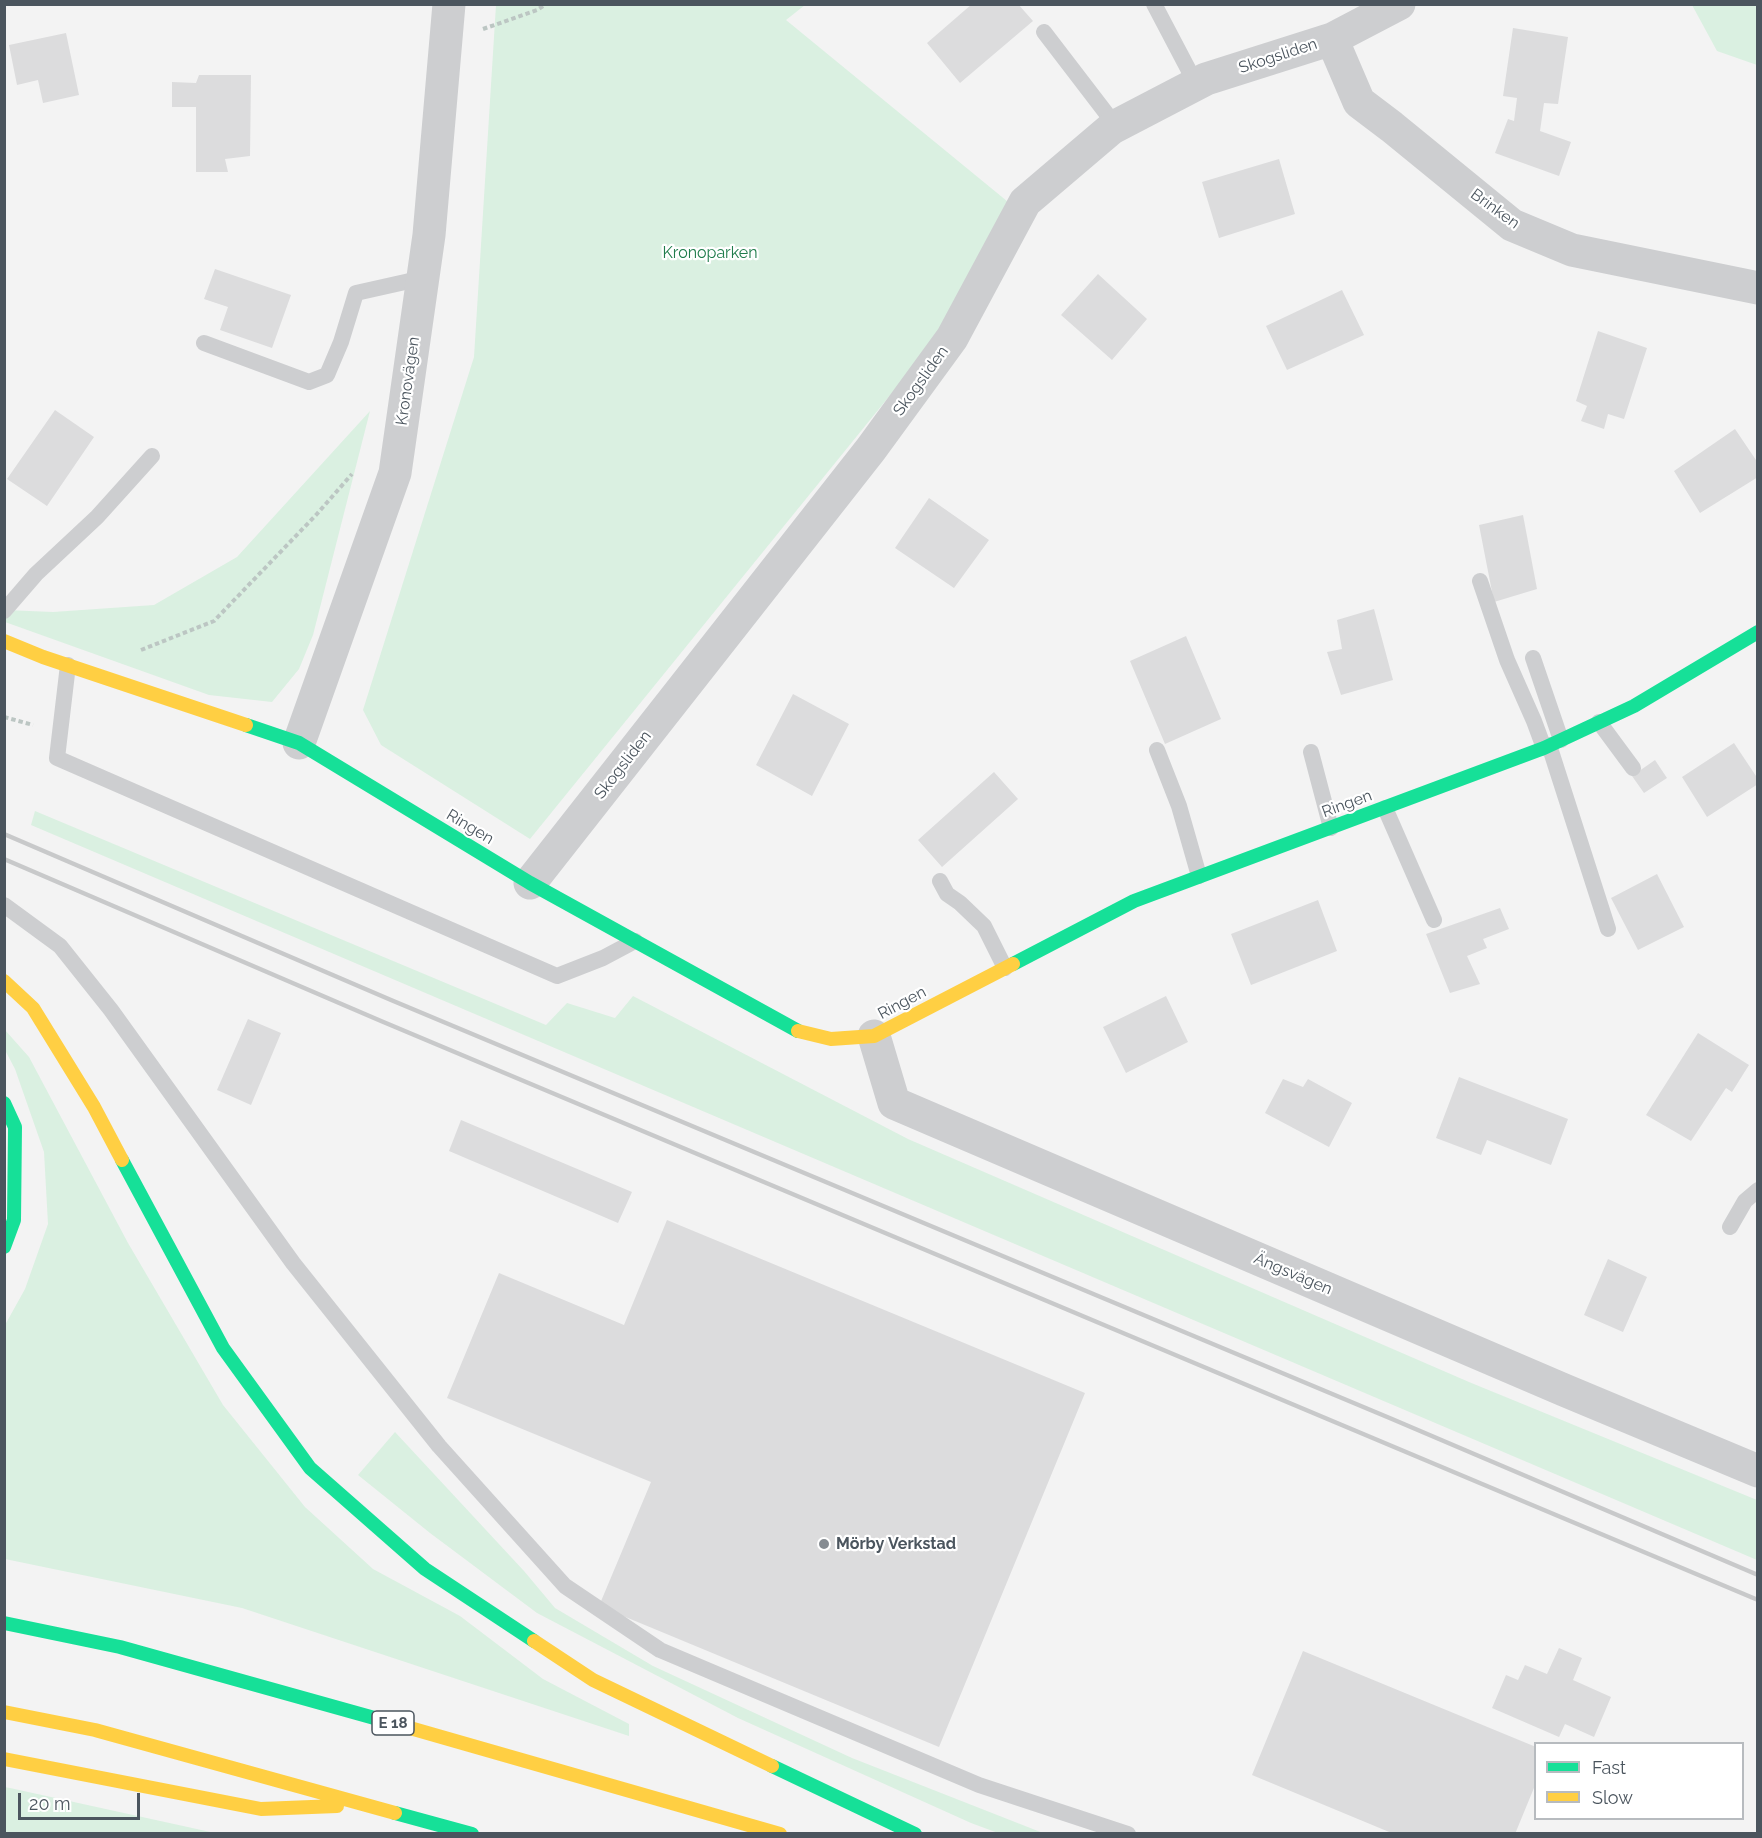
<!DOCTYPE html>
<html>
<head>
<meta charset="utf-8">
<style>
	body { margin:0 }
	#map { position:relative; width:1762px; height:1838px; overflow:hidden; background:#f3f3f3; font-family:Raleway,sans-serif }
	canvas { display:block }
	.frame { position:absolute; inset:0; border:6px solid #4b555e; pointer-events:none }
	.legend { position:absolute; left:1534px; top:1742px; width:210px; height:78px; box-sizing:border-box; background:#fff; border:2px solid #b7bbbf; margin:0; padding:8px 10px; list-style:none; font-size:18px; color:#4b555e }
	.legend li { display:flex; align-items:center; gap:12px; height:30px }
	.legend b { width:30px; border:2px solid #b7bbbf }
	.scale { position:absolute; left:18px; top:1793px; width:122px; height:27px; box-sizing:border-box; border:3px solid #4b555e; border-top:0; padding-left:8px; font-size:18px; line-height:21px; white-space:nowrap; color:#4b555e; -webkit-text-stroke:4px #fff; paint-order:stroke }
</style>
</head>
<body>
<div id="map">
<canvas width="1762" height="1838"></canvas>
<div class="frame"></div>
<ul class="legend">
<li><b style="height:8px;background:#16e098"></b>Fast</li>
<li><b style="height:8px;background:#ffcf43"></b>Slow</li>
</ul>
<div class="scale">20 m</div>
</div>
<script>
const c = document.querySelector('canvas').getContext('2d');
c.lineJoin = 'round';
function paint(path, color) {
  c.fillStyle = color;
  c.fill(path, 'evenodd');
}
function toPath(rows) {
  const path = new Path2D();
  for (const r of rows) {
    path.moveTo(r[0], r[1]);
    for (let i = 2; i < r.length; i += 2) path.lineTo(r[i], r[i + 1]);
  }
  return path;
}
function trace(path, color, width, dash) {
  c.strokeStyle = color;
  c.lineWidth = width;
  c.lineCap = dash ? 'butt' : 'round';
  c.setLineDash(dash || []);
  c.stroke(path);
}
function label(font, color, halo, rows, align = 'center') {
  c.font = font + ' Raleway,sans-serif';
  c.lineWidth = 4.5;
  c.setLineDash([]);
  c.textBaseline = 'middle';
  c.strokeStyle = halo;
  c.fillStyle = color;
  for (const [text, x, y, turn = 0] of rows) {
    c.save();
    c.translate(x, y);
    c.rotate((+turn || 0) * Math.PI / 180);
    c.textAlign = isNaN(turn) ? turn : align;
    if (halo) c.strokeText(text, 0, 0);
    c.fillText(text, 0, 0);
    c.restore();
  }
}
paint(toPath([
	[496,5,805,5,786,20,1013,206,930,346,530,839,381,745,363,710,474,357],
	[1692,5,1757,5,1757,65,1717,51],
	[370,411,313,635,299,669,272,702,209,695,5,622,5,610,53,612,154,605,237,557],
	[35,811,546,1025,567,1003,615,1018,633,996,908,1139,1469,1382,1757,1500,1757,1560,31,825],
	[5,1030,29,1057,128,1243,223,1405,305,1507,373,1569,460,1616,543,1679,629,1724,629,1736,242,1608,5,1559,5,1325,25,1289,48,1224,44,1152,15,1069,5,1050],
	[395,1432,524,1571,555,1608,653,1666,852,1758,1043,1833,998,1833,971,1823,738,1718,537,1613,430,1533,358,1475],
	[4,1787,10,1788,215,1833,5,1833]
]), '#daf0e1');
paint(toPath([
	[972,4,1018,4,1033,21,960,83,927,43],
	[1513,28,1568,37,1558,104,1544,103,1540,131,1571,142,1559,176,1495,153,1508,119,1514,121,1517,98,1503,96],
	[66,33,79,95,43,103,38,80,17,85,9,45],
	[199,75,251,75,250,156,225,159,228,172,196,172,196,107,172,107,172,82,196,83],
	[1279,159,1295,214,1219,238,1202,182],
	[215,269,291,295,272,348,220,330,228,307,204,299],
	[1098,274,1147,319,1112,360,1061,315],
	[1342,290,1364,335,1287,370,1266,326],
	[1598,331,1647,348,1624,419,1608,414,1604,429,1581,421,1587,406,1576,401],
	[55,410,94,437,47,506,7,479],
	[1735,429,1758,463,1758,477,1700,513,1674,471],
	[929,498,989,540,954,588,895,548],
	[1523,515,1537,589,1494,602,1479,525],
	[1374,609,1393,680,1341,695,1327,652,1342,649,1337,620],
	[1186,636,1221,719,1165,744,1130,661],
	[793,694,849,724,812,796,756,765],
	[1734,743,1758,779,1758,784,1707,817,1682,777],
	[1655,760,1667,778,1644,793,1632,776],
	[994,772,1018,799,942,867,918,840],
	[1657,874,1684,927,1638,950,1611,898],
	[1318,900,1337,951,1251,985,1231,934],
	[1500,908,1509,929,1483,939,1487,948,1467,956,1480,984,1450,993,1426,934],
	[1166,996,1188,1042,1126,1073,1103,1027],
	[248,1019,281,1033,251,1105,217,1090],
	[1698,1033,1749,1065,1732,1092,1726,1088,1691,1141,1646,1115],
	[1459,1077,1568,1119,1551,1165,1487,1140,1481,1155,1436,1138],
	[1283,1079,1303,1087,1308,1079,1352,1103,1329,1147,1265,1113],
	[461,1120,632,1192,618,1223,449,1151],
	[667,1220,1085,1393,939,1747,599,1606,651,1482,447,1398,499,1273,624,1325],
	[1608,1259,1647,1277,1623,1332,1584,1315],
	[1559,1648,1582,1658,1573,1680,1611,1697,1594,1737,1565,1724,1559,1737,1492,1708,1506,1675,1518,1680,1525,1665,1547,1674],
	[1303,1651,1536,1747,1536,1783,1515,1834,1394,1834,1252,1775]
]), '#dcdcdd');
trace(toPath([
	[483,29,537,10,546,4],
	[141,650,214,621,316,515,352,474],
	[4,717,33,725]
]), '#bcc6c3', 4, [4.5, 3]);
trace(toPath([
	[1154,4,1196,84],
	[1044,32,1116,126],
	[204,343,309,382,327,375,341,342,356,293,423,278],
	[1480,581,1507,660,1534,721,1544,748],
	[4,611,36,574,97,517,152,456],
	[1533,658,1561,740],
	[68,665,57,758,557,976,603,958,635,941],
	[1599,722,1633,768],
	[1549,745,1608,929],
	[1157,750,1179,806,1199,876],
	[1311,752,1331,828],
	[1385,808,1434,920],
	[940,881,947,894,960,903,984,926,1005,968],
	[4,905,60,946,111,1010,293,1263,439,1446,565,1586,660,1650,979,1785,1128,1834],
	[1730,1227,1745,1201,1758,1190]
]), '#cdced0', 16);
trace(toPath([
	[1332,39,1359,102,1392,127,1512,225,1572,250,1758,288],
	[299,743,395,473,429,235,449,4],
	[530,883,871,449,952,338,1025,202,1112,128,1206,79,1332,39,1399,4],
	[874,1036,894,1103,1564,1390,1758,1471]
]), '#cdced0', 33);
trace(toPath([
	[246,725,299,743,530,883,798,1031],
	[1013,964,1134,901,1544,748,1634,706,1758,632],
	[4,1103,15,1127,14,1220,4,1247],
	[122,1160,223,1348,310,1468,425,1569,534,1641],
	[4,1623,120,1647,403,1726],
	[772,1766,915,1834],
	[395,1813,472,1834]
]), '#16e098', 14);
trace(toPath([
	[4,641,43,657,246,725],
	[4,981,33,1008,94,1107,122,1160],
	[798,1031,831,1039,874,1036,1013,964],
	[534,1641,593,1680,772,1766],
	[4,1712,95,1730,395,1813],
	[403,1726,780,1834],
	[4,1759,261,1809,337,1806]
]), '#ffcf43', 14);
trace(toPath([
	[4,834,391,1000,1392,1419,1758,1575],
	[4,859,381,1021,1758,1600]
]), '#c8c9ca', 4.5);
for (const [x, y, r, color] of [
	[824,1544,6,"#868c92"]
]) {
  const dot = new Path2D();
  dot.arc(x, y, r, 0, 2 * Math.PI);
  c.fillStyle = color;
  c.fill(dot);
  trace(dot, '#fff', 2);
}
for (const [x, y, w] of [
	[393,1723,42]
]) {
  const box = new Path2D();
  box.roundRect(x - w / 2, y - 12, w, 24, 4.5);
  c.fillStyle = '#fff';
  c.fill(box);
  trace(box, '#4b555e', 1.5);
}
label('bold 15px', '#4b555e', null, [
	["E 18",393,1723]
]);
label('16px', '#4b555e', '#fff', [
	["Skogsliden",1278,56,-18],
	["Brinken",1495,209,36],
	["Kronovägen",408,381,-82],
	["Skogsliden",921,381,-54],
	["Skogsliden",623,765,-52],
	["Ringen",1347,804,-20],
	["Ringen",470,827,31],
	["Ringen",902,1003,-28],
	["Ängsvägen",1293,1274,23]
]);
label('16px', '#1f7c4b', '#fff', [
	["Kronoparken",710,253]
]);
label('bold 16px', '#4b555e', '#fff', [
	["Mörby Verkstad",836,1544]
], 'left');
</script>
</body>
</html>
